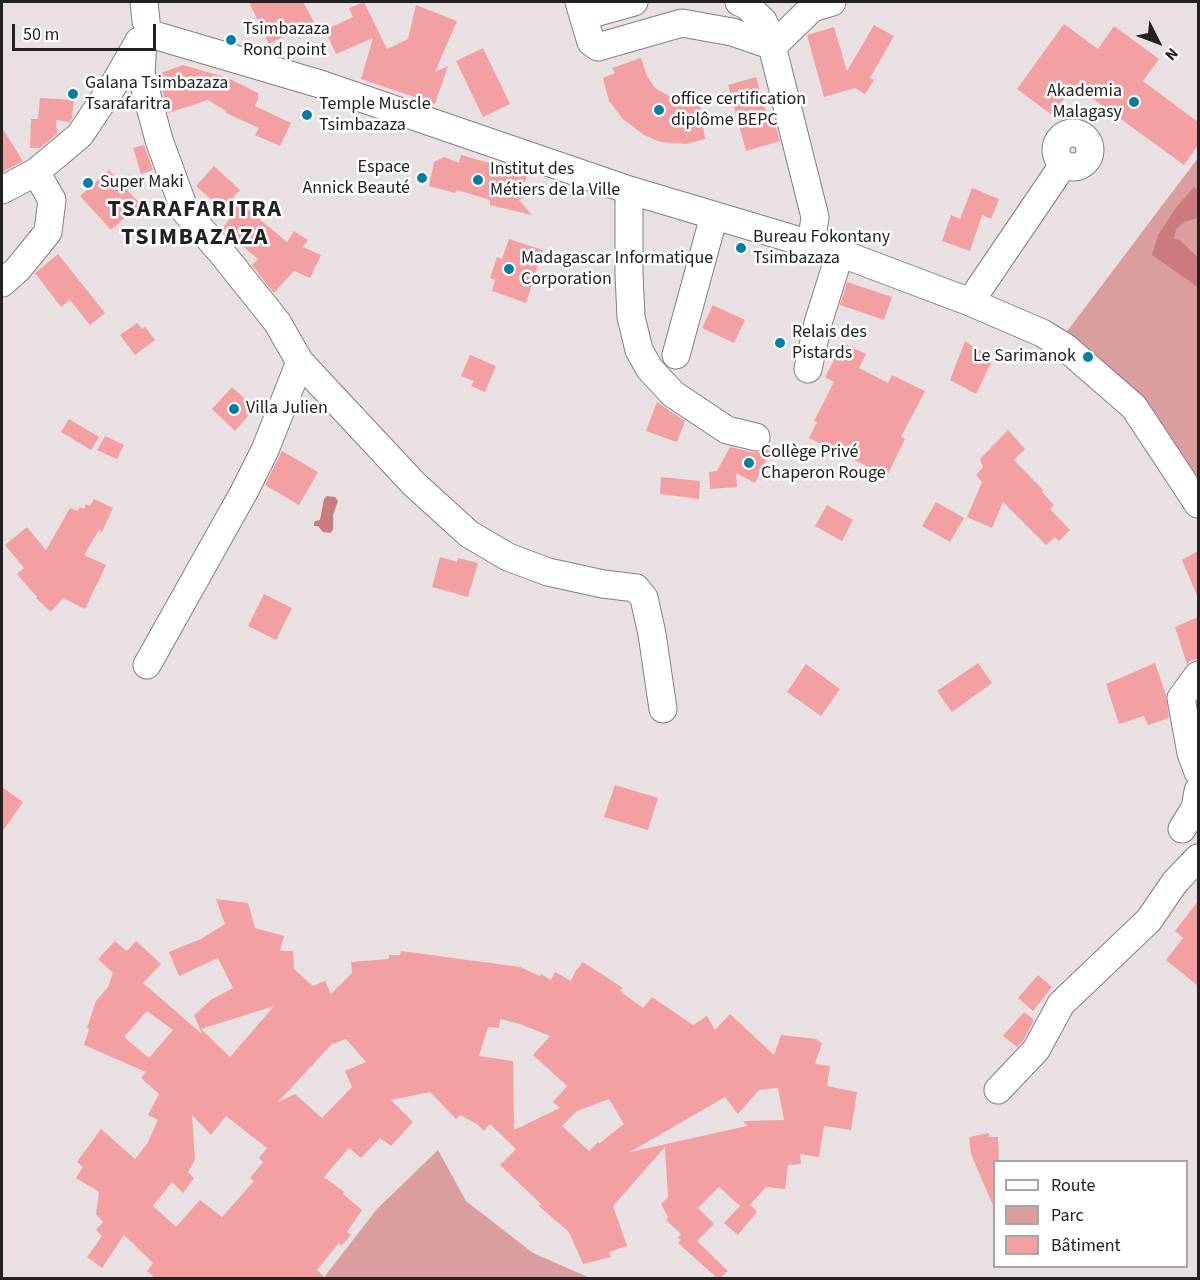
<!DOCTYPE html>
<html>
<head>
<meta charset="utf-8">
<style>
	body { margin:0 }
	#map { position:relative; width:1200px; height:1280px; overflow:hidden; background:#e9e1e1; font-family:"Source Sans 3",sans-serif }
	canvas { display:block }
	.frame { position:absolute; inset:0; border:3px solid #242121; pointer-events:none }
	.legend { position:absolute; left:993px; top:1160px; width:195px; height:108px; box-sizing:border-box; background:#fff; border:2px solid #a7a6a6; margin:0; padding:8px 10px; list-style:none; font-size:18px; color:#242121 }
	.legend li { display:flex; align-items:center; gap:12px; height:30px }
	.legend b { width:30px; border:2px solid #a7a6a6 }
	.north { position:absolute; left:1128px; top:12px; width:60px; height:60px; -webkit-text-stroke:4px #fff; paint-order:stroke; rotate:132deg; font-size:16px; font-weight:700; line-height:24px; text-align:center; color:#242121 }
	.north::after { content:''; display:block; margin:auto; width:21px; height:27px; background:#242121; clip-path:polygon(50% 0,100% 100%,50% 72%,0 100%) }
	.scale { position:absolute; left:12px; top:24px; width:144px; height:27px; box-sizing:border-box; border:3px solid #242121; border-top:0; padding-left:8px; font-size:18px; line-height:21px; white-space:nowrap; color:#242121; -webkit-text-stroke:4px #fff; paint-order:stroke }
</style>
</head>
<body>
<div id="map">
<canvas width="1200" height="1280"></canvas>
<div class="frame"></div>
<ul class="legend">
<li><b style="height:8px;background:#fff"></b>Route</li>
<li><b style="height:16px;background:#da9e9e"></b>Parc</li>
<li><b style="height:16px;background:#f3a0a2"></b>Bâtiment</li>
</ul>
<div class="north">N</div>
<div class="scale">50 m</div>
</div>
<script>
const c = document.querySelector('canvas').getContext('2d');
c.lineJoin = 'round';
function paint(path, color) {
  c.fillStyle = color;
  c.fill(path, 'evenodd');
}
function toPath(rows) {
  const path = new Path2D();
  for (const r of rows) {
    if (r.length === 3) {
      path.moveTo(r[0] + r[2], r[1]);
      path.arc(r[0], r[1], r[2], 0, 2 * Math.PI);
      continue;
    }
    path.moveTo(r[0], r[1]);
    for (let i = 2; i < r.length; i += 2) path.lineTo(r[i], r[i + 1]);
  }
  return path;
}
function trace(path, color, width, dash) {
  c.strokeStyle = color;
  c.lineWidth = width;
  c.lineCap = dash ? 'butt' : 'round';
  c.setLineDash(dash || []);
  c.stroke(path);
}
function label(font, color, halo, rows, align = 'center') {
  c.font = font + ' "Source Sans 3",sans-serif';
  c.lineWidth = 5;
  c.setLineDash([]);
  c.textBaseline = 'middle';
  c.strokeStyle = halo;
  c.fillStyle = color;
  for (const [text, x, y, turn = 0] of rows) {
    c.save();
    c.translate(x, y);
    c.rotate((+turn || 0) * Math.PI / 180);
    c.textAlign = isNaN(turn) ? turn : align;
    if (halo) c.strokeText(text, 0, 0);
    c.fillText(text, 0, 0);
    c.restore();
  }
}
paint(toPath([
	[1198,158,1198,485,1062,338],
	[438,1150,466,1201,533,1253,590,1278,328,1278,325,1276,377,1209]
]), '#da9e9e');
paint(toPath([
	[1194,187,1198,190,1198,218,1185,222,1176,229,1174,239,1180,240,1198,258,1198,287,1152,255,1158,235,1175,209],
	[327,496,335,497,338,501,333,515,333,530,330,533,323,532,318,526,314,526,314,524,315,521,320,520,324,499]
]), '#ca7b7d');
paint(toPath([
	[249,2,303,2,314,22,269,44],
	[364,2,387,49,408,39,416,5,457,21,435,72,448,66,435,104,361,79,373,38,336,54,325,30,353,17,349,8],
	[1064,24,1098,49,1114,26,1159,59,1143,81,1198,122,1198,145,1184,165,1074,85,1052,115,1017,89],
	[874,25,894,36,870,78,874,80,865,94,855,88,824,97,807,35,834,27,847,71],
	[483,48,510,104,483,117,456,61],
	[641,58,647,76,655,88,669,96,699,98,705,139,686,144,660,142,644,135,623,119,609,101,603,78,615,73,612,68],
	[183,65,228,78,258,93,258,99,255,106,291,123,280,146,255,135,259,128,226,113,226,111,208,100,168,113,158,74],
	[756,77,770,125,775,123,780,141,746,151,728,85],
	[40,98,74,100,72,118,70,122,56,120,57,134,40,148,30,148,31,119,38,119],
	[2,128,23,161,2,172],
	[144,145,153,170,141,174,133,148],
	[461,155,528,174,522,188,527,195,519,200,532,215,490,205,490,200,457,190,455,193,429,186,434,162,444,157,459,163],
	[214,166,240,190,233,197,287,242,294,231,308,240,303,247,321,255,310,278,294,271,274,293,252,265,258,259,222,229,231,217,196,186],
	[109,170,140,204,111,230,80,196],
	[972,188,999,199,991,219,982,215,970,251,942,241,951,215,960,219],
	[509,239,543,250,526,303,492,291,495,280,490,278,497,257,502,259],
	[58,254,105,313,90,325,70,300,61,307,35,273],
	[847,282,892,297,884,320,840,305],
	[713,305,745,320,734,343,702,328],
	[137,323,142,329,145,327,155,340,135,355,120,335],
	[965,341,993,359,976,394,950,380],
	[843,343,866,354,859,368,888,383,892,375,925,391,901,437,905,439,887,476,809,438,817,422,814,421,834,382,825,377],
	[470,355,496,366,485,392,471,386,474,381,461,376],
	[232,387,255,408,235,431,212,409],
	[657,402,685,421,677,442,646,431],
	[69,419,99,437,91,450,61,432],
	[1008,430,1025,449,1014,460,1043,490,1042,492,1054,505,1050,509,1070,530,1059,541,1055,537,1046,545,1003,502,992,528,967,517,982,482,976,475,983,467,980,459],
	[105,436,124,445,117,459,97,450],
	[730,447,752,452,760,452,766,449,771,451,755,483,736,473,737,487,710,489,709,472,717,471],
	[282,451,318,472,299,505,265,485],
	[661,477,700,481,699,499,660,494],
	[94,499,113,508,102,532,99,530,84,555,106,565,85,609,63,598,51,612,36,598,37,597,17,574,24,568,5,545,27,527,46,550,70,508,78,511,80,507,84,509,86,504,90,506],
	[936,502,964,518,950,542,922,526],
	[827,505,853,520,842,541,815,526],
	[1198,551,1198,598,1182,560],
	[440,557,457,562,458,558,478,563,468,597,432,587],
	[264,594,292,608,276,640,248,626],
	[1198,617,1198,659,1192,660,1187,664,1175,627],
	[978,663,992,683,952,712,937,691],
	[1155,663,1166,695,1169,718,1148,725,1144,716,1119,724,1106,684],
	[806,664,840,689,821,716,787,692],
	[615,785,658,798,648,830,604,817],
	[2,787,23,802,2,832],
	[216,899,248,903,255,928,284,936,280,951,293,951,294,969,313,986,325,981,331,994,352,973,351,962,389,959,389,955,400,955,401,951,520,967,540,976,541,974,551,980,555,972,571,981,575,972,583,962,623,988,620,991,643,1008,652,997,693,1025,707,1016,715,1030,730,1014,774,1055,781,1035,816,1039,822,1043,815,1064,830,1066,827,1086,857,1092,851,1130,824,1126,819,1157,800,1154,801,1164,788,1165,785,1189,766,1187,750,1205,757,1212,738,1235,724,1223,740,1206,719,1187,698,1208,714,1224,697,1241,728,1271,720,1278,717,1278,678,1243,681,1240,678,1238,681,1234,666,1220,668,1217,661,1204,668,1197,665,1147,613,1206,627,1246,609,1252,611,1257,583,1264,569,1232,539,1206,541,1204,500,1165,516,1149,490,1124,484,1131,477,1124,460,1115,456,1119,430,1092,391,1100,413,1122,391,1146,380,1138,361,1158,349,1148,324,1177,344,1192,343,1194,362,1210,347,1232,351,1235,341,1246,339,1243,317,1270,326,1278,155,1278,147,1271,153,1263,124,1235,102,1268,87,1257,102,1236,96,1230,103,1222,96,1214,99,1192,76,1178,83,1167,77,1162,101,1129,135,1159,147,1144,158,1120,148,1115,159,1094,141,1078,146,1072,84,1045,89,1029,87,1028,96,1001,108,987,113,973,98,959,115,941,127,951,136,941,161,964,143,983,202,1034,194,1015,212,999,233,988,218,958,179,976,169,952,201,939,225,924],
	[274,1006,230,1057,201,1029],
	[147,1011,173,1030,149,1058,124,1037],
	[500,1019,520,1024,550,1036,533,1055,567,1086,553,1102,560,1108,514,1130,513,1061,479,1056,488,1027,499,1028],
	[346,1039,366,1062,345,1071,352,1087,322,1118,295,1094,278,1102,332,1044],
	[778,1088,784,1120,743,1121,747,1126,630,1152,725,1097,738,1114,759,1090],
	[609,1099,624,1124,600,1143,598,1142,589,1151,562,1126,577,1111],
	[192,1115,211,1135,226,1116,267,1148,259,1158,263,1162,250,1178,254,1181,222,1217,200,1200,176,1227,153,1206,172,1182,183,1193,194,1178,188,1172,195,1160],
	[1198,901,1198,986,1166,960,1183,938,1175,931],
	[1038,975,1052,987,1033,1011,1018,998],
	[1024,1012,1034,1020,1023,1041,1017,1047,1003,1036],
	[989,1133,989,1137,998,1137,999,1161,994,1161,994,1208,971,1154,969,1137]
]), '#f3a0a2');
const minor = toPath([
	[144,2,146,21],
	[579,2,591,42,598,47,682,23,732,32,773,46],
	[739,2,746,5,763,21,769,34,815,217,811,246],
	[584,16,634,2],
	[154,35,320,84,629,190,840,253,970,302,1042,333,1065,347,1134,407,1198,504],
	[143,42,141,73,159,140,185,211,221,252,277,322,300,362,414,484,469,534,508,557,548,572,603,584,636,588,644,598,652,634,663,709],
	[773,46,812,8,832,2],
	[1073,150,17],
	[2,190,36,172,80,135,116,81,139,41],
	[629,190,629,274,631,317,639,350,649,368,673,394,727,430,756,437],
	[2,283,18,269,48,232,52,200,36,172],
	[970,302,1063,165],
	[676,355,714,216],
	[808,369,818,323,840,253],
	[147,665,244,492,265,450,300,362],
	[1198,675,1181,698,1191,753,1198,772],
	[1182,829,1195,808,1198,791],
	[998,1090,1036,1050,1061,1004,1149,920,1175,882,1198,858]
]);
trace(minor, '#857e7d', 29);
trace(minor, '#fff', 27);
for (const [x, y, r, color] of [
	[231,40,6,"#057ea5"],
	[73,94,6,"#057ea5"],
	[1134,102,6,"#057ea5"],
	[659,110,6,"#057ea5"],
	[307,115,6,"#057ea5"],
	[422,178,6,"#057ea5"],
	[478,180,6,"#057ea5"],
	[88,183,6,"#057ea5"],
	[741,248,6,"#057ea5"],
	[509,269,6,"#057ea5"],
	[780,343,6,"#057ea5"],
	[1088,357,6,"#057ea5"],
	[234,409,6,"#057ea5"],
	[749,463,6,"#057ea5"]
]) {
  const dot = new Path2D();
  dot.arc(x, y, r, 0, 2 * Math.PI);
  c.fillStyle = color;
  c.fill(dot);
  trace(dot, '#fff', 2);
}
label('18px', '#242121', '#fff', [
	["Tsimbazaza",243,30],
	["Rond point",243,51],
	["Galana Tsimbazaza",85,84],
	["Tsarafaritra",85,105],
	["Akademia",1122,92,"right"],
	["Malagasy",1122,113,"right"],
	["office certification",671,100],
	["diplôme BEPC",671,121],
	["Temple Muscle",319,105],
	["Tsimbazaza",319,126],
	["Espace",410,168,"right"],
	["Annick Beauté",410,189,"right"],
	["Institut des",490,170],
	["Métiers de la Ville",490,191],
	["Super Maki",100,183],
	["Bureau Fokontany",753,238],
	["Tsimbazaza",753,259],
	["Madagascar Informatique",521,259],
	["Corporation",521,280],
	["Relais des",792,333],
	["Pistards",792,354],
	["Le Sarimanok",1076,357,"right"],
	["Villa Julien",246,409],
	["Collège Privé",761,453],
	["Chaperon Rouge",761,474]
], 'left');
c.letterSpacing = '1.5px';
label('bold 24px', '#242121', '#fff', [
	["TSARAFARITRA",195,211],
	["TSIMBAZAZA",195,239]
]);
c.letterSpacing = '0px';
</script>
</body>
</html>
